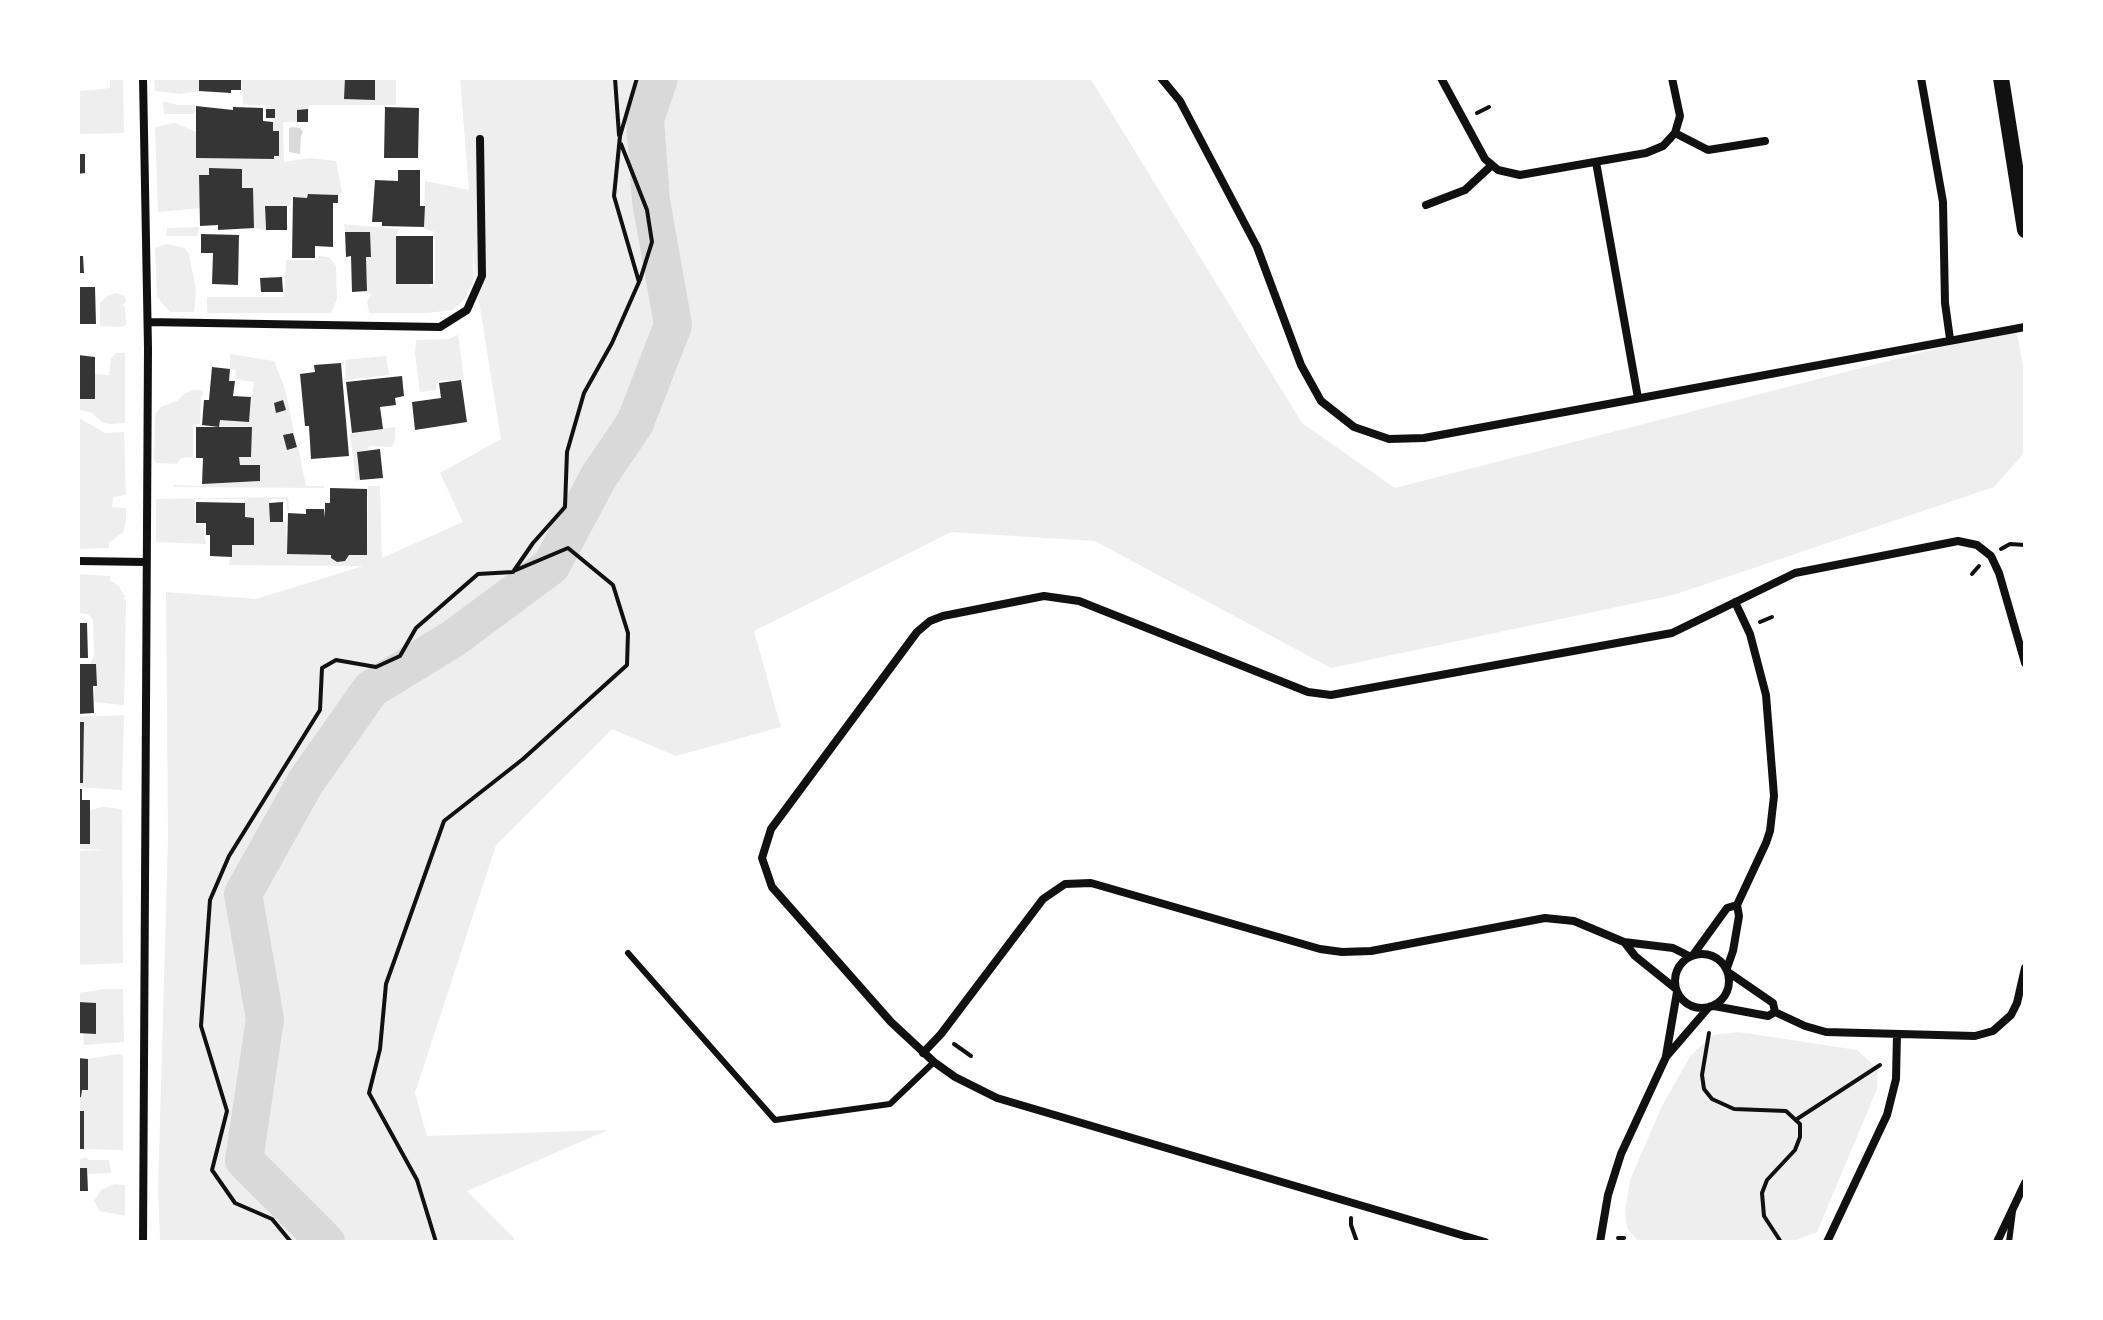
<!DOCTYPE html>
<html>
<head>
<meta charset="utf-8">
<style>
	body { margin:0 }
	#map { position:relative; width:2103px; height:1320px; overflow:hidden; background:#fff; font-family:Mulish,sans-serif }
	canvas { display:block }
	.frame { position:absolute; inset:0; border:80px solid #fff; pointer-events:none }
</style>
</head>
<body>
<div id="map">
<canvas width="2103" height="1320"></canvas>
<div class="frame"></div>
</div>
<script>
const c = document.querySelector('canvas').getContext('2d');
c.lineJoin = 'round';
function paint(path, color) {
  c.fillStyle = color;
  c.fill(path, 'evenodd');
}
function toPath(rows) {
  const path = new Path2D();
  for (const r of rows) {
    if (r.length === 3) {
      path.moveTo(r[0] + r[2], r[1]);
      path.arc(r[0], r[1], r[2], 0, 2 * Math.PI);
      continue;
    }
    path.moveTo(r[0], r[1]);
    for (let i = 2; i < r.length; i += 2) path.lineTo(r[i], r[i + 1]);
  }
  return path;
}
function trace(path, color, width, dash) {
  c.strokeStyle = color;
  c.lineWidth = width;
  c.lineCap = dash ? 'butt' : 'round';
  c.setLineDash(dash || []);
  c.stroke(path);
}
paint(toPath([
	[110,78,123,78,124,133,78,134,78,111,80,111,78,83,80,91,110,88],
	[154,78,199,78,199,91,181,94,155,91],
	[241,78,396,78,396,105,309,105,309,109,297,110,297,122,283,122,284,162,310,158,336,161,342,192,338,195,309,194,307,198,291,197,290,206,265,206,265,230,254,228,253,189,242,188,241,169,209,168,209,175,199,175,200,208,158,212,155,127,175,123,196,132,196,158,273,159,274,156,278,156,279,131,273,131,275,109,266,109,265,105,243,105],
	[460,78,1090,78,1302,423,1395,488,2016,328,2025,377,2025,452,1994,487,1673,595,1331,668,1095,541,951,532,754,631,781,727,676,756,612,729,496,845,415,1093,427,1136,608,1130,467,1191,514,1238,515,1242,160,1242,158,1190,168,837,166,592,256,599,363,566,229,565,232,545,254,544,254,518,245,517,244,499,195,499,195,524,203,525,206,544,156,542,156,499,288,497,289,511,287,511,286,499,269,499,270,522,286,522,287,554,331,555,331,558,337,562,345,561,349,555,367,554,368,486,380,486,382,558,463,522,440,473,501,439,475,276,473,246,473,284,462,302,452,310,428,313,369,313,367,302,371,295,367,291,366,257,370,257,370,232,345,232,344,224,399,229,396,236,396,284,430,284,430,288,435,285,435,232,424,229,425,181,469,190],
	[163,101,178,105,195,105,194,114,164,114],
	[199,227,197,236,166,236,167,228],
	[167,244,184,248,189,254,196,290,194,312,170,312,157,297,155,248],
	[319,256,329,257,336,266,337,299,331,313,207,313,207,297,284,297,286,260,318,260],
	[116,293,125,296,126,302,122,305,125,307,126,324,122,327,100,326,100,303,107,296],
	[458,335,464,379,436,381,436,390,420,392,415,354,416,340,448,339],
	[116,353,125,353,125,423,112,424,103,423,92,413,78,409,78,399,95,399,95,374,109,375,111,359],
	[230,354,274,361,285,389,294,432,283,435,287,449,298,447,306,486,324,486,324,488,174,487,174,485,203,486,202,484,260,481,260,466,240,465,239,457,251,456,251,427,219,426,220,420,249,421,254,382,235,379,236,370,230,369],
	[386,356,389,375,346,380,345,360],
	[194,390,201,390,204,394,201,396,200,424,193,425,193,457,181,458,177,464,157,463,154,459,155,414,161,407,177,401,184,394],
	[78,417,105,433,124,432,126,495,113,497,112,507,126,508,126,521,123,532,109,543,109,548,78,549],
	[395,427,395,441,391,447,369,446,368,449,357,452,360,480,356,481,350,434],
	[78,574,110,576,110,580,119,586,125,597,123,598,126,600,126,611,124,705,94,702,96,665,90,664,94,656,93,620,88,614,78,613],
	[124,715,122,790,79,787,79,783,83,782,84,723,78,722,78,717],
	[103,807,122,809,123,963,78,965,78,851,105,850,78,849,78,844,90,844,90,810],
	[104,989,123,989,124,1042,84,1045,83,1033,96,1003,78,1002,78,993],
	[1739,1032,1857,1050,1878,1069,1877,1089,1817,1232,1791,1242,1639,1242,1627,1228,1625,1212,1630,1180,1662,1106,1691,1055,1713,1035],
	[118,1054,123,1056,123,1150,84,1149,84,1112,78,1111,78,1098,81,1097,82,1090,88,1090,88,1059],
	[86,1157,88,1160,109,1160,111,1173,88,1174,87,1168,78,1168,78,1160],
	[114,1184,125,1185,125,1216,100,1211,94,1201,101,1190]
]), '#eee');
paint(toPath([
	[292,127,300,128,303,132,301,135,300,154,289,152,289,128]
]), '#d9d9d9');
trace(toPath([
	[326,1242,244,1160,265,1019,243,894,305,783,371,689,454,638,551,566,599,476,635,423,673,325,651,201,645,119,659,78]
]), '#d9d9d9', 38);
paint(toPath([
	[199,78,241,78,241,90,231,90,231,93,199,91],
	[345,78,375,78,375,100,344,99],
	[196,106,233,110,233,107,263,108,263,121,273,122,273,131,279,131,279,156,274,156,274,159,196,158],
	[385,107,419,108,418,158,384,158],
	[266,109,275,109,275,118,266,118],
	[308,109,308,122,297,122,297,110],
	[78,154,85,154,85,173,78,174],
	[209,168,242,169,242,188,253,188,254,228,218,230,218,225,200,226,199,175,209,175],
	[398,170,420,170,420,206,425,206,424,227,382,226,382,222,372,222,375,180,398,181],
	[308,194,338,195,338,203,333,203,333,247,315,246,315,258,292,258,293,197,307,198],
	[265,206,287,206,287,230,266,230],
	[345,232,370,232,371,257,366,257,367,291,352,292,351,256,346,257],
	[201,234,239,235,238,285,212,284,213,253,201,253],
	[396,236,433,236,433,284,396,284],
	[78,256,83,256,84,273,78,273],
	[282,277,283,292,261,292,260,278],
	[78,287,95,287,96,324,78,324],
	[78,355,95,357,95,399,78,399],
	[341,363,349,456,311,459,309,426,305,426,300,374,315,372,314,365],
	[212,367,230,369,229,381,235,381,233,396,251,397,249,422,220,420,219,427,202,425,204,400,209,400],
	[402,376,404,396,395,398,396,405,380,407,383,429,352,433,346,382],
	[461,380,467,422,415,430,412,402,441,398,439,383],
	[283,400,286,410,276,413,274,403],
	[196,427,252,427,251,457,239,457,240,465,260,465,260,481,202,484,203,458,196,458],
	[293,433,297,447,287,450,283,435],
	[380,449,383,478,360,480,357,452],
	[330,488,367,489,367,555,349,555,345,561,337,562,331,558,331,555,287,554,288,513,306,514,306,509,324,509,325,518,325,503,330,503],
	[196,502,245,503,245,517,254,518,254,545,232,545,232,557,210,556,210,535,206,535,206,523,196,523],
	[283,502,283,522,270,522,269,503],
	[78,623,87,623,88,658,78,658],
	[78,664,96,664,97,686,93,686,94,713,78,714],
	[78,722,84,722,83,783,78,783],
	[78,789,82,789,82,800,90,800,90,844,78,844],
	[78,1002,96,1003,96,1034,78,1033],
	[78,1058,88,1059,88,1090,82,1090,81,1097,78,1098],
	[78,1111,84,1111,84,1149,78,1149],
	[78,1168,87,1168,88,1191,78,1191]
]), '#353535');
trace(toPath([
	[615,78,619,135],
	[1477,113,1489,107],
	[621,144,647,210,652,242,640,280],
	[2001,549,2010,544,2025,545],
	[1972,574,1979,566],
	[1760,622,1772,617],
	[1709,1033,1702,1075,1704,1089,1712,1099,1734,1109,1786,1111,1800,1124,1800,1137,1795,1150,1767,1180,1762,1193,1764,1216,1781,1242],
	[954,1044,971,1056],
	[1797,1119,1880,1065],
	[1351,1218,1351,1225,1357,1242],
	[1618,1238,1624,1238],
	[291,1242,272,1219,235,1203,212,1170,227,1111,201,1026,210,900,229,856,320,710,322,668,336,660,376,667,400,656,416,628,478,574,513,572,533,543,565,507,567,452,584,393,612,343,639,282,614,196,620,136,637,78],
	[436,1242,417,1180,369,1093,380,1049,386,984,444,821,523,759,627,665,628,633,613,585,568,548,516,570]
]), '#111', 4);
trace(toPath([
	[628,953,775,1120,890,1104,934,1062],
	[2009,1242,2013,1211]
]), '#111', 6);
trace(toPath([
	[1161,78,1180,101,1257,247,1301,365,1321,401,1354,427,1389,439,1424,438,2025,327],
	[1441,78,1485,159,1498,170,1520,175,1646,153,1663,146,1675,133,1680,116,1672,78],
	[1921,78,1943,202,1945,303,1950,339],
	[1675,133,1708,150,1765,141],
	[1596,162,1638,398],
	[1426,205,1465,190,1492,165],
	[148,322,440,327,467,310,482,276,480,139],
	[78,561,146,562],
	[1735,602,1750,634,1766,695,1774,796,1770,831,1766,843,1737,905],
	[1625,943,1635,956,1676,989],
	[1702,981,27],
	[1693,955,1727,908,1737,905,1739,916,1733,951,1727,968],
	[1714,1006,1768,1016,1775,1012,1773,1003,1728,972],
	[1775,1012,1805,1026,1826,1032,1975,1036,1993,1031,2011,1015,2017,1003,2025,968],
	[923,1053,941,1034,1043,899,1065,884,1091,883,1320,949,1342,952,1371,951,1545,918,1574,921,1624,942,1673,948,1689,956],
	[1666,1056,1677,992],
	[143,1242,148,348,143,78],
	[1485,1242,997,1098,955,1077,934,1062,891,1022,772,887,762,858,771,829,917,632,930,621,943,616,1044,596,1079,601,1308,692,1331,695,1672,633,1795,573,1958,541,1977,545,1991,556,1999,573,2025,663],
	[1600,1242,1608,1195,1621,1154,1666,1057,1709,1007],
	[1827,1242,1887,1115,1896,1079,1897,1034],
	[1997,1242,2025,1183]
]), '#111', 8);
trace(toPath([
	[2001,78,2025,230]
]), '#111', 16);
</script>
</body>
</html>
